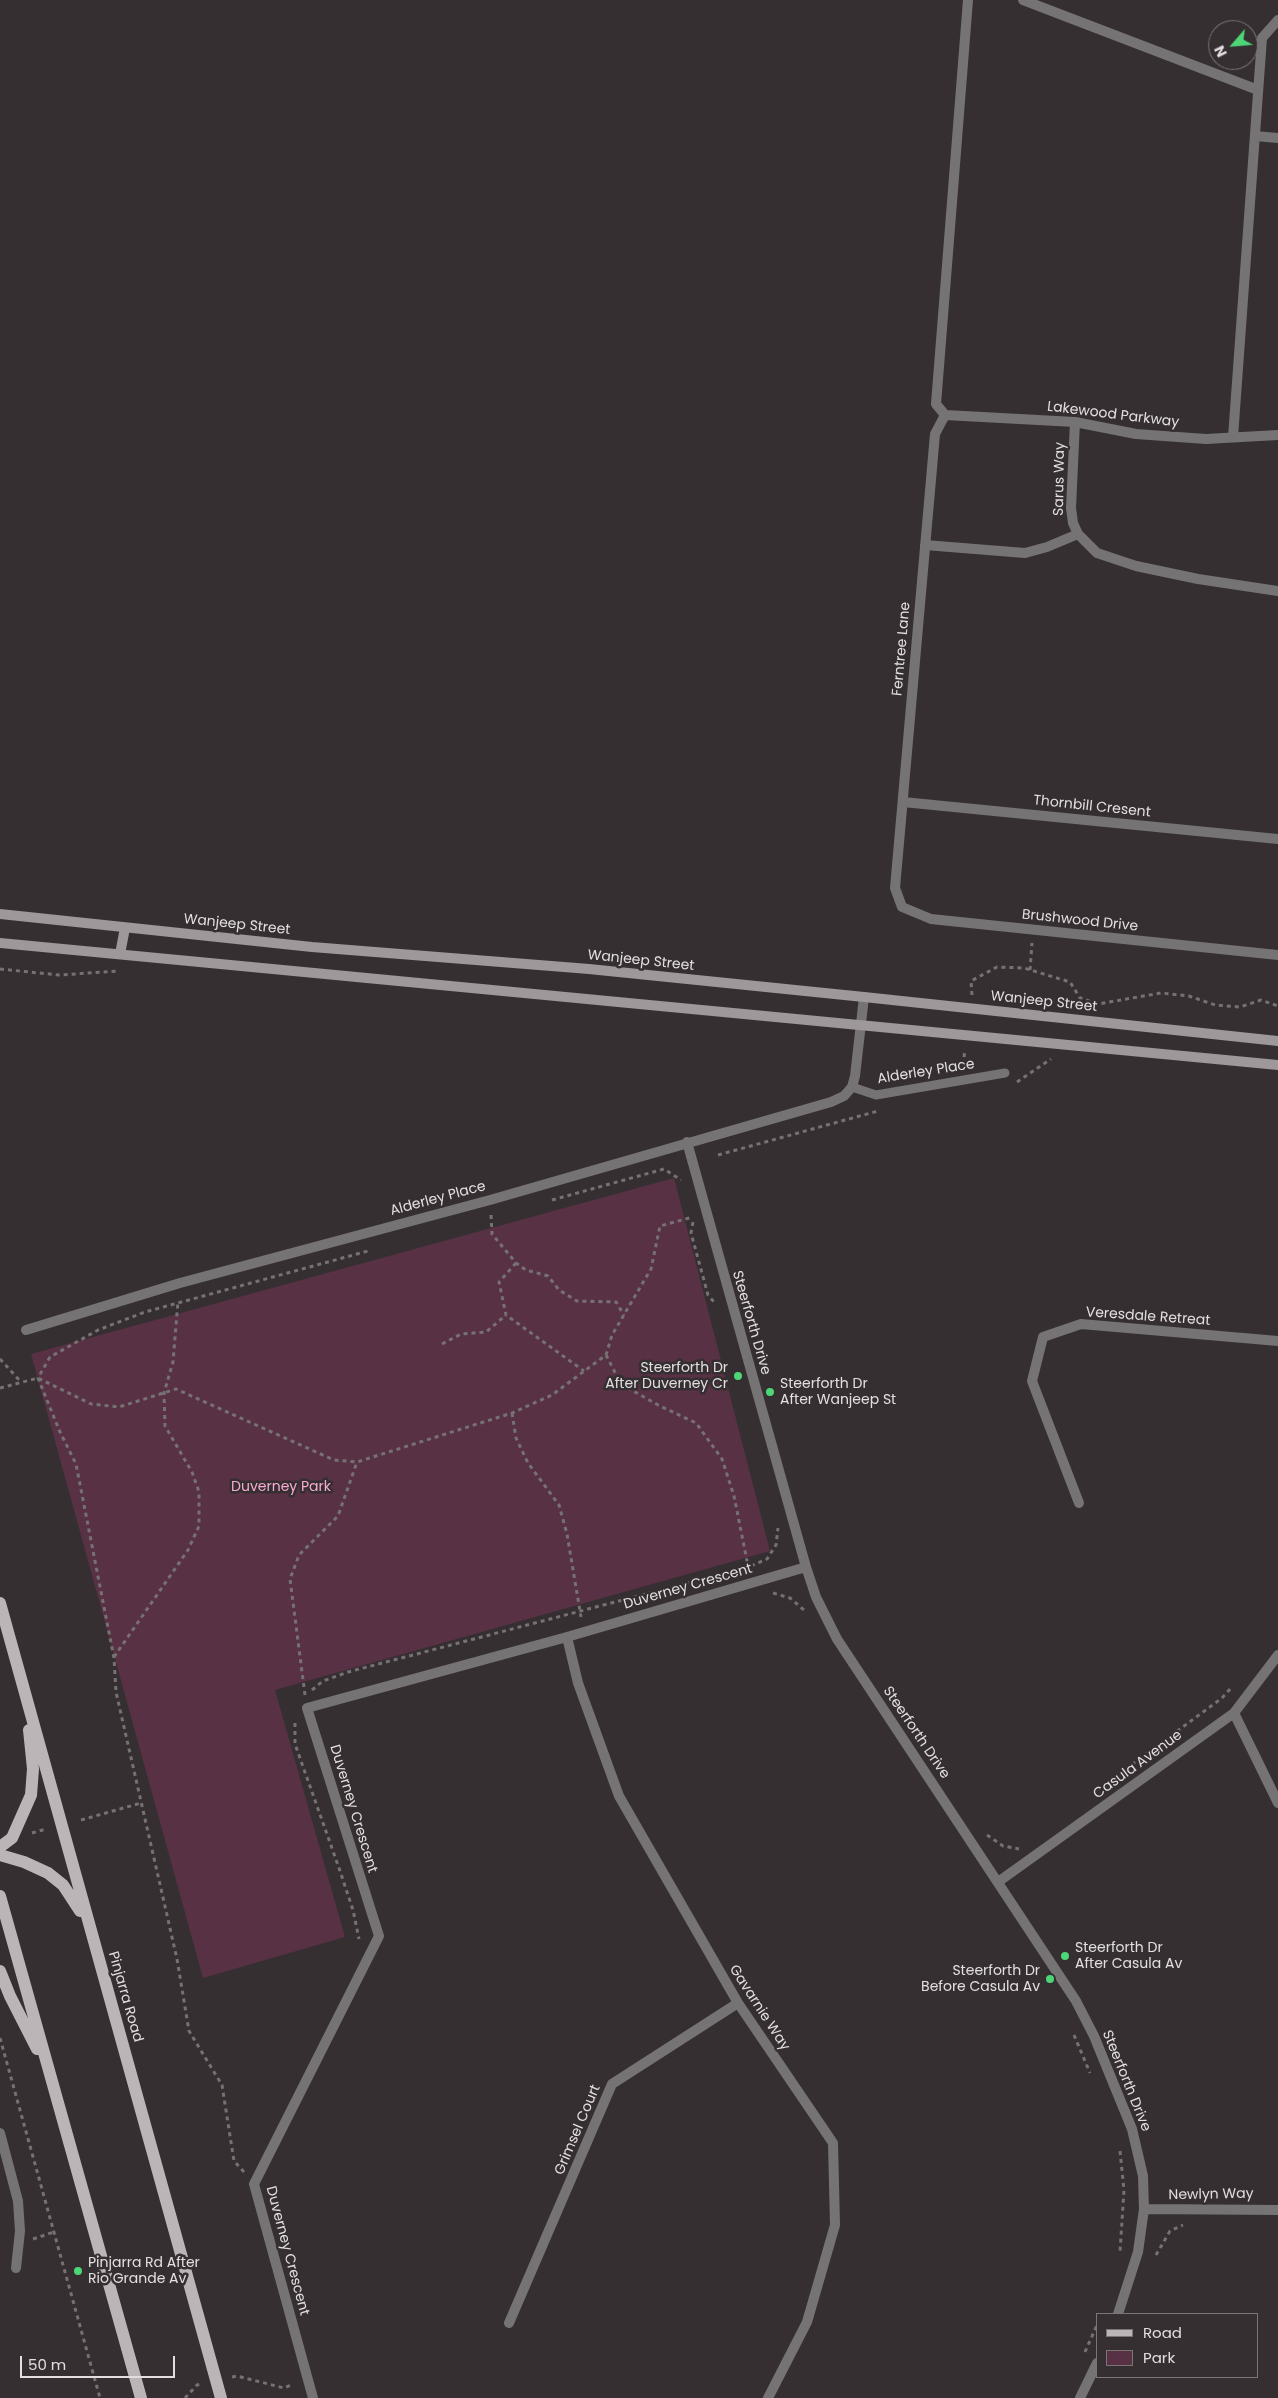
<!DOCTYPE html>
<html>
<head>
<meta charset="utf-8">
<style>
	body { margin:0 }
	#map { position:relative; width:1278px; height:2398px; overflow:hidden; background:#352f32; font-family:Poppins,sans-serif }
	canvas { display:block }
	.legend { position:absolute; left:1096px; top:2313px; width:162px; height:65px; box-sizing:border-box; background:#352f32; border:1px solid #7b7578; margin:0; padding:6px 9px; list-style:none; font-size:15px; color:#e3dfe1 }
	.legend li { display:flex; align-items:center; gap:10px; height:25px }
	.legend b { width:25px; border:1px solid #7b7578 }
	.north { position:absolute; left:1208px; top:20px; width:50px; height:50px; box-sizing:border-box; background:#352f32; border:1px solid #7b7578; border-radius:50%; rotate:243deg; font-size:14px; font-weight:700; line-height:20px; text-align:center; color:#e3dfe1 }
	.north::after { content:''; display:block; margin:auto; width:18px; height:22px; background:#4dd676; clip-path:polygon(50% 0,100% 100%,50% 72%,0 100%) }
	.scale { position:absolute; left:20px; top:2356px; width:155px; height:22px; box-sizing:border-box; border:2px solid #e3dfe1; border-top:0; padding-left:6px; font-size:15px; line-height:18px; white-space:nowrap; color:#e3dfe1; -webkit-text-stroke:4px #352f32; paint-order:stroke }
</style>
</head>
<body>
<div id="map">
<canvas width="1278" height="2398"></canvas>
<ul class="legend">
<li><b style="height:6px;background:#bcb5b8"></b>Road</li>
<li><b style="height:14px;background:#583144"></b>Park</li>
</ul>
<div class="north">N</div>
<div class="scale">50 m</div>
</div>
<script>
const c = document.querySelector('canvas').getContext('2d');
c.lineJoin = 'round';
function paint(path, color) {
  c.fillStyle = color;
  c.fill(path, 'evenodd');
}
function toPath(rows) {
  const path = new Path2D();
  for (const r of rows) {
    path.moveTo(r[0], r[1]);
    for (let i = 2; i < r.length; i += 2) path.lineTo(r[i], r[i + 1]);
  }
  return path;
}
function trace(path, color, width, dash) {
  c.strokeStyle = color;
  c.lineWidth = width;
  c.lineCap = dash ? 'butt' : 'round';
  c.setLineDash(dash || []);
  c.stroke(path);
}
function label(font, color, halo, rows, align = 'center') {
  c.font = font + ' Poppins,sans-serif';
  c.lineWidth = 5;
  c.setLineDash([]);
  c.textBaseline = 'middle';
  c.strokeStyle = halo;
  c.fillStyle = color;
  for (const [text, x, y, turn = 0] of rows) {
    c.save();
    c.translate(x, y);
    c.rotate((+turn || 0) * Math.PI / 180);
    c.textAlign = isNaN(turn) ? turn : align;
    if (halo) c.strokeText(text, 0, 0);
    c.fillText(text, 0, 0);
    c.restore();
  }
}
paint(toPath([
	[674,1178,770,1551,275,1690,345,1937,203,1978,31,1354]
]), '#583144');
trace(toPath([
	[0,969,59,975,119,971],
	[1030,970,1032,943],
	[972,995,971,981,997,967,1024,968,1070,982,1080,998,1098,1004,1161,993,1189,996,1215,1005,1240,1007,1261,1000,1278,1006],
	[963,1065,965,1049],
	[1017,1082,1051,1059],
	[718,1155,878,1111],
	[552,1200,664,1169,681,1180],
	[491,1215,492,1234,516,1263,526,1270,548,1276,559,1290,577,1301,616,1302,624,1315],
	[693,1222,691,1233,708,1295,715,1303],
	[516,1263,499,1282,506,1315,584,1371],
	[442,1344,461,1334,486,1332,506,1315],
	[606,1355,621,1384,658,1405,696,1423,722,1459,734,1496,748,1566],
	[0,1359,21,1382],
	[0,1388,38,1378,91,1404,119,1407,176,1389,334,1460,357,1462,512,1413,552,1395,606,1355,612,1335,651,1269,660,1226,693,1217],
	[512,1413,516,1438,528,1463,559,1505,567,1534,581,1617],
	[751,1566,767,1559,776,1545,778,1528],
	[773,1593,790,1598,804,1610],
	[114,1657,188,1550,199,1526,199,1492,192,1472,165,1426,164,1393,173,1362,178,1301],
	[312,1690,323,1681,348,1672,699,1580],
	[305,1695,290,1579,299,1555,338,1516,357,1462],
	[295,1723,295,1744,339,1868,353,1910,359,1939],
	[1119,1774,1222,1698,1232,1687],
	[81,1820,141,1803],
	[32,1833,46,1829],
	[987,1835,1003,1846,1019,1849],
	[1074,2035,1090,2073],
	[0,2038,100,2398],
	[1120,2151,1124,2190,1120,2252],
	[244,2172,234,2161,222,2085,189,2031,177,1959,116,1692,114,1658,76,1464,60,1432,38,1378,50,1357,98,1330,145,1312,368,1251],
	[33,2239,54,2232],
	[1156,2255,1170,2231,1183,2225],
	[1085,2352,1097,2325],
	[232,2377,237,2376,284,2388,293,2384],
	[185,2398,197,2385,201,2384]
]), '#767173', 3, [4, 4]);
trace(toPath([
	[852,1087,876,1095,1005,1073]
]), '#767375', 9);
trace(toPath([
	[1023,0,1258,90],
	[1255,136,1278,138],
	[945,415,935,434,895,888,902,907,931,919,1278,955],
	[945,415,936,404,968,0],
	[945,415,1075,422,1136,434,1206,439,1278,435],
	[1075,422,1071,508,1073,523,1078,534],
	[1233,437,1262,38,1278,20],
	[925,545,1025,553,1047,547,1078,534,1097,553,1136,566,1198,579,1278,591],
	[903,802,1278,839],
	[687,1142,806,1567,816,1597,837,1639,1076,2001,1094,2036,1132,2129,1143,2176,1144,2209,1138,2252,1118,2314],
	[26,1330,180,1283,490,1200,831,1102,844,1096,852,1087,855,1076,864,997],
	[1079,1503,1032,1381,1043,1337,1081,1324,1278,1341],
	[567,1637,578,1683,619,1796,738,2003,833,2143,835,2225,807,2322,768,2398],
	[1234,1713,1278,1803],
	[998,1882,1234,1713,1278,1655],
	[0,2133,18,2201,20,2231,16,2268],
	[1144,2209,1278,2210],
	[509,2323,612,2084,738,2003],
	[313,2398,254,2184,379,1936,307,1708,567,1637,806,1567],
	[1080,2398,1097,2363]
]), '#767375', 10);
trace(toPath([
	[0,914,312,947,589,969,864,997,1278,1041],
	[0,943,1278,1065],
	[120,954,125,928]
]), '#9e989b', 10);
trace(toPath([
	[0,1603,221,2398],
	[0,1847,12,1838,31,1795,33,1769,29,1730],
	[0,1855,24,1862,48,1873,63,1885,80,1911],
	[0,1896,141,2398],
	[0,1971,10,1996,37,2049]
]), '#bcb5b8', 12);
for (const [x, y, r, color] of [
	[738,1376,5,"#4dd676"],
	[770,1392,5,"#4dd676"],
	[1065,1956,5,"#4dd676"],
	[1050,1979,5,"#4dd676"],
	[78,2271,5,"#4dd676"]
]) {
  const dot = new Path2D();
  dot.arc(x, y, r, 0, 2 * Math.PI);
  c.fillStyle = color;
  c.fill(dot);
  trace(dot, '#352f32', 2);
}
label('14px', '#e3dfe1', '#352f32', [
	["Lakewood Parkway",1113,415,7],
	["Sarus Way",1060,479,-89],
	["Ferntree Lane",902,649,-85],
	["Thornbill Cresent",1092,807,6],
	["Brushwood Drive",1080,921,6],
	["Wanjeep Street",237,925,6],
	["Wanjeep Street",641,961,6],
	["Wanjeep Street",1044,1002,6],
	["Alderley Place",926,1072,-9],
	["Alderley Place",438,1199,-15],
	["Veresdale Retreat",1148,1317,4],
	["Steerforth Drive",751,1323,74],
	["Duverney Crescent",688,1587,-16],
	["Steerforth Drive",916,1733,56],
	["Casula Avenue",1138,1765,-36],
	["Duverney Crescent",353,1809,73],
	["Pinjarra Road",125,1997,74],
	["Gavarnie Way",759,2008,57],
	["Steerforth Drive",1126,2081,68],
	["Grimsel Court",578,2130,-67],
	["Newlyn Way",1211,2195,-1],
	["Duverney Crescent",287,2251,75]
]);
label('14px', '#e3dfe1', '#352f32', [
	["Steerforth Dr",728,1368,"right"],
	["After Duverney Cr",728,1384,"right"],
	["Steerforth Dr",780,1384],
	["After Wanjeep St",780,1400],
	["Steerforth Dr",1075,1948],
	["After Casula Av",1075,1964],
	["Steerforth Dr",1040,1971,"right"],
	["Before Casula Av",1040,1987,"right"],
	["Pinjarra Rd After",88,2263],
	["Rio Grande Av",88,2279]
], 'left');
label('14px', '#f9aad0', '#352f32', [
	["Duverney Park",281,1487]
]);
</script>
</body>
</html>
